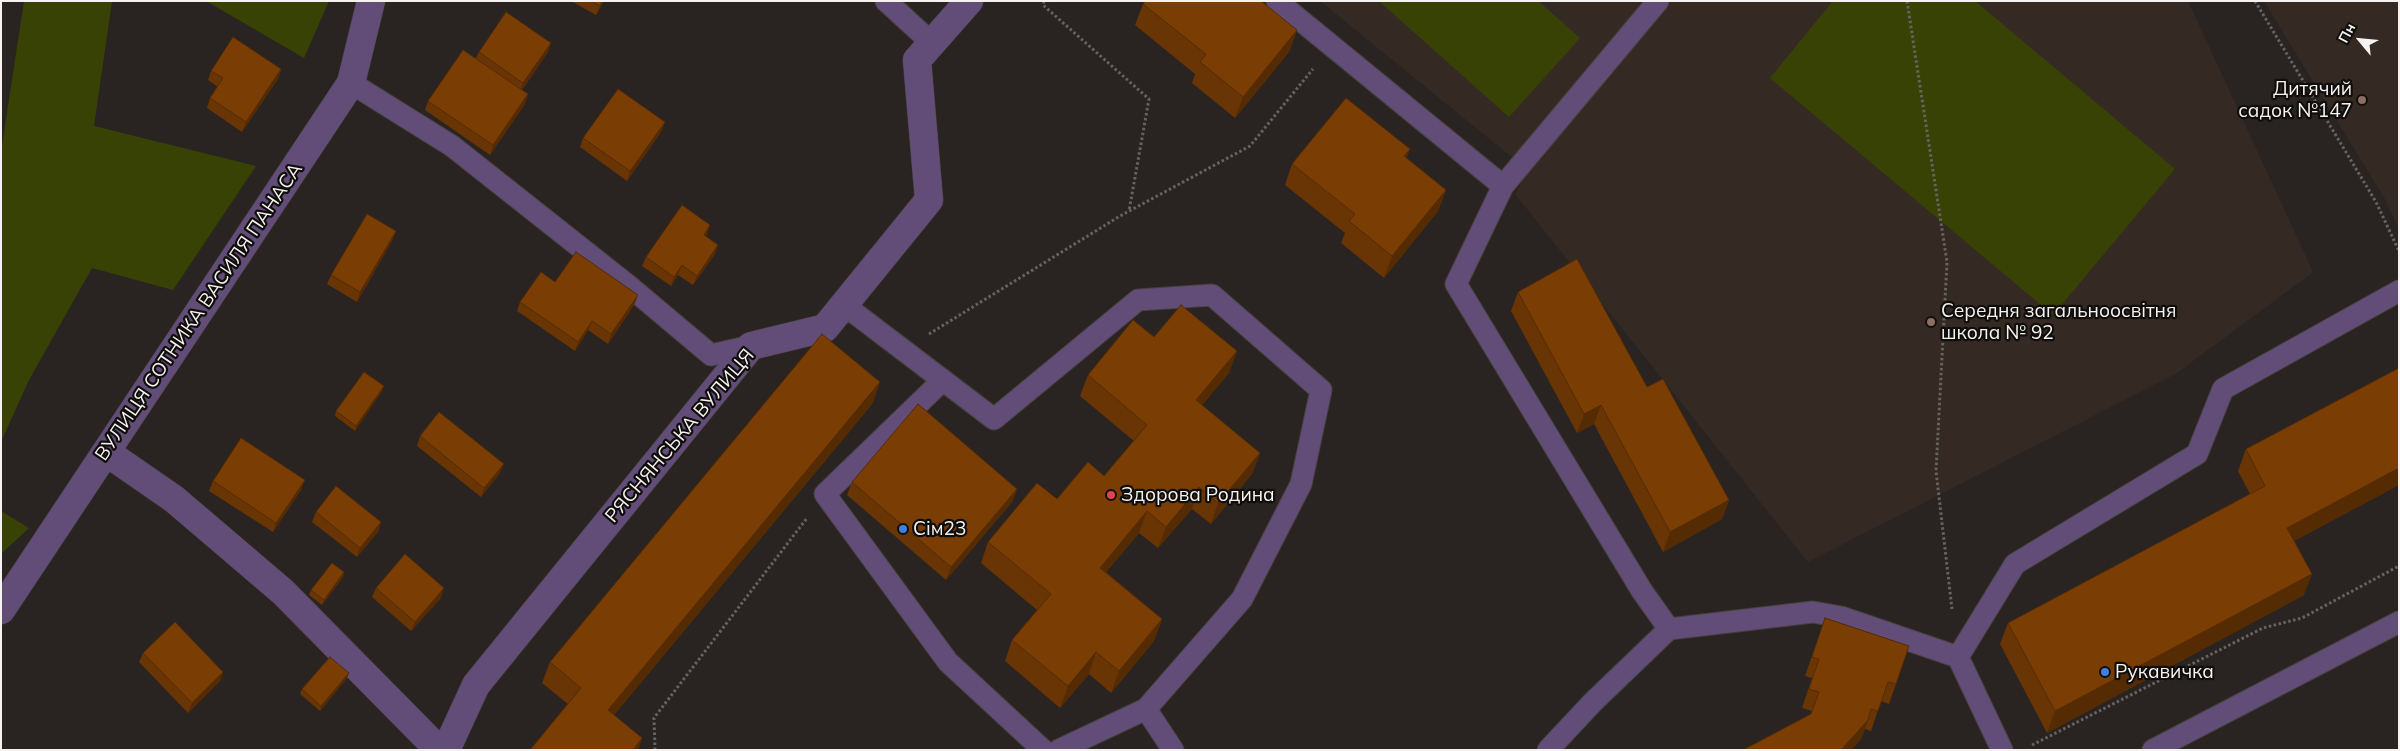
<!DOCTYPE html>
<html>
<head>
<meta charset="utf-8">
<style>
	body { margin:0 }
	#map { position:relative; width:2400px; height:751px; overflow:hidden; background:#292421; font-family:Mulish,sans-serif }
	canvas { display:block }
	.frame { position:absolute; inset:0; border:2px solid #f5f2ef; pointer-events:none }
	.north { position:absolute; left:2335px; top:15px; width:50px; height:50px; -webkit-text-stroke:4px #100e0c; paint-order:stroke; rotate:298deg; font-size:14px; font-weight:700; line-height:20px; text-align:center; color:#f5f2ef }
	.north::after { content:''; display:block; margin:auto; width:18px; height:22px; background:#f5f2ef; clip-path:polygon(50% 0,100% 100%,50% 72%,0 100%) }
</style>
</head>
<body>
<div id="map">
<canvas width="2400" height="751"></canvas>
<div class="frame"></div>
<div class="north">Пн</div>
</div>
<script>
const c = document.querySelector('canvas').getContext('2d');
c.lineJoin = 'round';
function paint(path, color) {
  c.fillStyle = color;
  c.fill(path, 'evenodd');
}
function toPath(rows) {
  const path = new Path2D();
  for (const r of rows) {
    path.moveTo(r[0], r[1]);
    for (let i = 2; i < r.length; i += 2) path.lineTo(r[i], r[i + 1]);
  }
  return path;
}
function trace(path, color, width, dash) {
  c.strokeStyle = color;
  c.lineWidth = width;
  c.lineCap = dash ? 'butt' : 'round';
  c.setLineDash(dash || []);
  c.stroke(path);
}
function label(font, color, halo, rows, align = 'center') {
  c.font = font + ' Mulish,sans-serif';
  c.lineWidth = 4.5;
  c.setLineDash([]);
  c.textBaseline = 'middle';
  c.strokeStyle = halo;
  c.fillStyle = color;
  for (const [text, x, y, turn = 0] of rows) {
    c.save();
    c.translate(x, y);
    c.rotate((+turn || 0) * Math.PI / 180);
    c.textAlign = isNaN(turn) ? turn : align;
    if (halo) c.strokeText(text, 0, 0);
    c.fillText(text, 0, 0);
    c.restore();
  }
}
paint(toPath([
	[1320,1,2188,1,2313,272,2177,373,1808,562,1515,194,1529,171],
	[2264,1,2399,1,2399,230,2385,199]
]), '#352a23');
paint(toPath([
	[24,1,112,1,94,126,256,166,173,290,92,268,29,380,1,442,1,152],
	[206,1,329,1,304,58],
	[1379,1,1538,1,1580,38,1509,117],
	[1833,1,1975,1,2175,169,2053,315,1770,78],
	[1,511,29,528,1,554]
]), '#394205');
const lane = toPath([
	[886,1,933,44],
	[1277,1,1503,186,1456,284,1642,591,1669,629],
	[351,83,452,146,629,286,711,355,751,346],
	[1503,186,1658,1],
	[844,305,994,419,1138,300,1212,295,1321,390,1301,484,1242,599,1146,709,1173,750],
	[943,380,825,494,948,662,1043,750],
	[1958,657,2002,750],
	[1059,750,1146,709],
	[1548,750,1593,702,1669,629,1813,612,1841,617,1958,657,2015,564,2197,454,2223,389,2399,291],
	[2153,750,2399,622]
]);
const street = toPath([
	[106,452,174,499,283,592,439,750],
	[1,610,351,83,371,1],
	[446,750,476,685,751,346,825,328,929,200,917,60,969,1]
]);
trace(lane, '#46413e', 23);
trace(street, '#46413e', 29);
trace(toPath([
	[1044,1,1043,5,1149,99,1129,211],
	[1907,1,1947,262,1936,471,1952,609],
	[2255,1,2376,202,2399,251],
	[929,334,1120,216,1250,146,1313,69],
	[2032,745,2263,628,2302,618,2399,566],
	[655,750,654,718,807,518]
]), '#676360', 3, [2.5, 2.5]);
trace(lane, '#624d78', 21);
trace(street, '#624d78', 28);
paint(toPath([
	[571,1,604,1,596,15],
	[1143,4,1297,30,1289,52,1235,118,1192,83,1195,74,1135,25],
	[479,52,548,52,522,90,525,104,490,155,425,110,428,101,476,58],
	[281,69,278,79,242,132,207,108,210,98,218,87,208,80,211,71],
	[665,122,661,132,627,181,580,147,583,138],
	[1410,149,1406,158,1446,190,1438,211,1384,278,1341,243,1345,233,1285,185,1292,164],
	[396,231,392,241,357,302,327,284,331,275],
	[707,234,706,236,715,254,693,285,678,275,671,286,642,266,646,257],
	[555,282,638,295,634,305,608,344,588,330,575,351,517,311,520,302],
	[1518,292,1647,387,1729,500,1722,519,1663,552,1594,424,1577,433,1511,311],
	[1154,337,1237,351,1229,373,1202,405,1260,453,1252,474,1211,524,1192,509,1158,548,1139,533,1106,572,1162,619,1154,641,1111,693,1089,674,1060,708,1005,661,1012,640,1037,610,981,563,988,542,1057,499,1104,476,1134,441,1080,396,1088,375],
	[382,391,355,431,335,416,336,411],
	[873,403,614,715,642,738,638,750,530,750,568,704,542,683,550,662],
	[420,436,500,473,481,497,417,446],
	[2246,449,2399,485,2294,541,2304,595,2047,733,2000,644,2008,623,2250,494,2238,471],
	[213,481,301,490,273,532,209,491],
	[852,482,1017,489,1012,502,946,580,847,495],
	[316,512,381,522,378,532,357,557,312,522],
	[344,572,343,577,322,605,309,595,311,590],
	[376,588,441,598,411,631,372,597],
	[1825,618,1896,684,1889,704,1881,701,1871,731,1865,729,1861,739,1851,750,1743,750,1811,715,1812,711,1802,708,1812,678,1805,676],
	[143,653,223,672,220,681,188,713,139,662],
	[347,678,320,711,300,694,302,689]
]), '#693504');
paint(toPath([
	[602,1,604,1,596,15,600,6],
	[1297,30,1289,52,1235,118,1243,97],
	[551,43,548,52,520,92,523,83],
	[281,69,278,79,242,132,246,122],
	[528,94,525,104,490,155,493,145],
	[665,122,661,132,627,181,630,171],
	[1410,149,1402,170,1404,156],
	[1446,190,1438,211,1384,278,1392,256],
	[710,225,707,234,700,244,704,235],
	[396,231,392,241,357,302,360,292],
	[718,245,715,254,693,285,697,276],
	[682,265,678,275,671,286,674,277],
	[638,295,634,305,608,344,611,334],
	[592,321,588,330,575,351,578,342],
	[1237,351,1229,373,1189,421,1196,400],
	[880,382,873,403,601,731,608,710],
	[384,386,382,391,355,431,356,426],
	[1601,405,1594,424,1577,433,1584,414],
	[1260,453,1252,474,1211,524,1218,503],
	[504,464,500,473,481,497,484,488],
	[2399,468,2399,485,2279,549,2287,528],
	[305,480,301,490,273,532,276,523],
	[1199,487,1192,509,1158,548,1166,527],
	[1017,489,1012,502,946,580,951,567],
	[1729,500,1722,519,1663,552,1670,532],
	[1147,511,1139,533,1092,589,1100,568],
	[381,522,378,532,357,557,360,548],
	[344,572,343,577,322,605,324,600],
	[2312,574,2304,595,2047,733,2055,711],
	[444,588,441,598,411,631,415,622],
	[1162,619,1154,641,1111,693,1119,671],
	[1096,652,1089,674,1060,708,1068,686],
	[223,672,220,681,188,713,192,703],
	[349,673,347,678,320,711,321,706],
	[1868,720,1861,739,1851,750,1841,750],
	[642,738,638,750,633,750]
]), '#552b04');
const building = toPath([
	[591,1,602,1,600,6,591,1],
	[1145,1,1261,1,1297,30,1243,97,1200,62,1206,54,1143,4,1145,1],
	[506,12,551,43,523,83,479,52,506,12],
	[233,37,281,69,246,122,210,98,223,78,211,71,233,37],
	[463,50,528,94,493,145,428,101,463,50],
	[618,89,665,122,630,171,583,138,618,89],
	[1346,98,1410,149,1404,156,1446,190,1392,256,1349,221,1355,214,1292,164,1346,98],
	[682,205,710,225,704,235,718,245,697,276,682,265,674,277,646,257,682,205],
	[367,214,396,231,360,292,331,275,367,214],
	[576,252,638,295,611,334,592,321,578,342,520,302,541,272,555,282,576,252],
	[1577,259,1647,387,1663,379,1729,500,1670,532,1601,405,1584,414,1518,292,1577,259],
	[1181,305,1237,351,1196,400,1260,453,1218,503,1199,487,1166,527,1147,511,1100,568,1162,619,1119,671,1096,652,1068,686,1012,640,1051,594,988,542,1037,483,1057,499,1088,462,1104,476,1147,425,1088,375,1133,320,1154,337,1181,305],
	[822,334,880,382,608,710,642,738,633,750,530,750,581,688,550,662,822,334],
	[2399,368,2399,468,2287,528,2312,574,2055,711,2008,623,2265,486,2246,449,2399,368],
	[364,372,384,386,356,426,336,411,364,372],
	[918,404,1017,489,951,567,852,482,918,404],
	[439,412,504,464,484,488,420,436,439,412],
	[241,438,305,480,276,523,213,481,241,438],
	[336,486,381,522,360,548,316,512,336,486],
	[405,554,444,588,415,622,376,588,405,554],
	[332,563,344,572,324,600,311,590,332,563],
	[1825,618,1909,646,1896,684,1888,682,1878,711,1871,709,1868,720,1841,750,1743,750,1811,714,1819,692,1809,689,1819,659,1812,657,1825,618],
	[175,622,223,672,192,703,143,653,175,622],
	[330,657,349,673,321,706,302,689,330,657]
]);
paint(building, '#7a3e05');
trace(building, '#552b04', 1);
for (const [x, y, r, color] of [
	[2362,100,5,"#8d6e63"],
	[1931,322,5,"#8d6e63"],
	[1111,495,5,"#e0444e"],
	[903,529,5,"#3f7fe0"],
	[2105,672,5,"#3f7fe0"]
]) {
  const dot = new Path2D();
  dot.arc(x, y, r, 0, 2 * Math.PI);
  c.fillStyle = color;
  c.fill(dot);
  trace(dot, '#100e0c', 2);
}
label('19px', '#f5f2ef', '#100e0c', [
	["Дитячий",2352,89,"right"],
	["садок №147",2352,111,"right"],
	["Середня загальноосвітня",1941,311],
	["школа № 92",1941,333],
	["Здорова Родина",1121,495],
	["Сім23",913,529],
	["Рукавичка",2115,672]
], 'left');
label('19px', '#f5f2ef', '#100e0c', [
	["ВУЛИЦЯ СОТНИКА ВАСИЛЯ ПАНАСА",199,312,-56],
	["РЯСНЯНСЬКА ВУЛИЦЯ",680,436,-50]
]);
</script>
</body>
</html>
